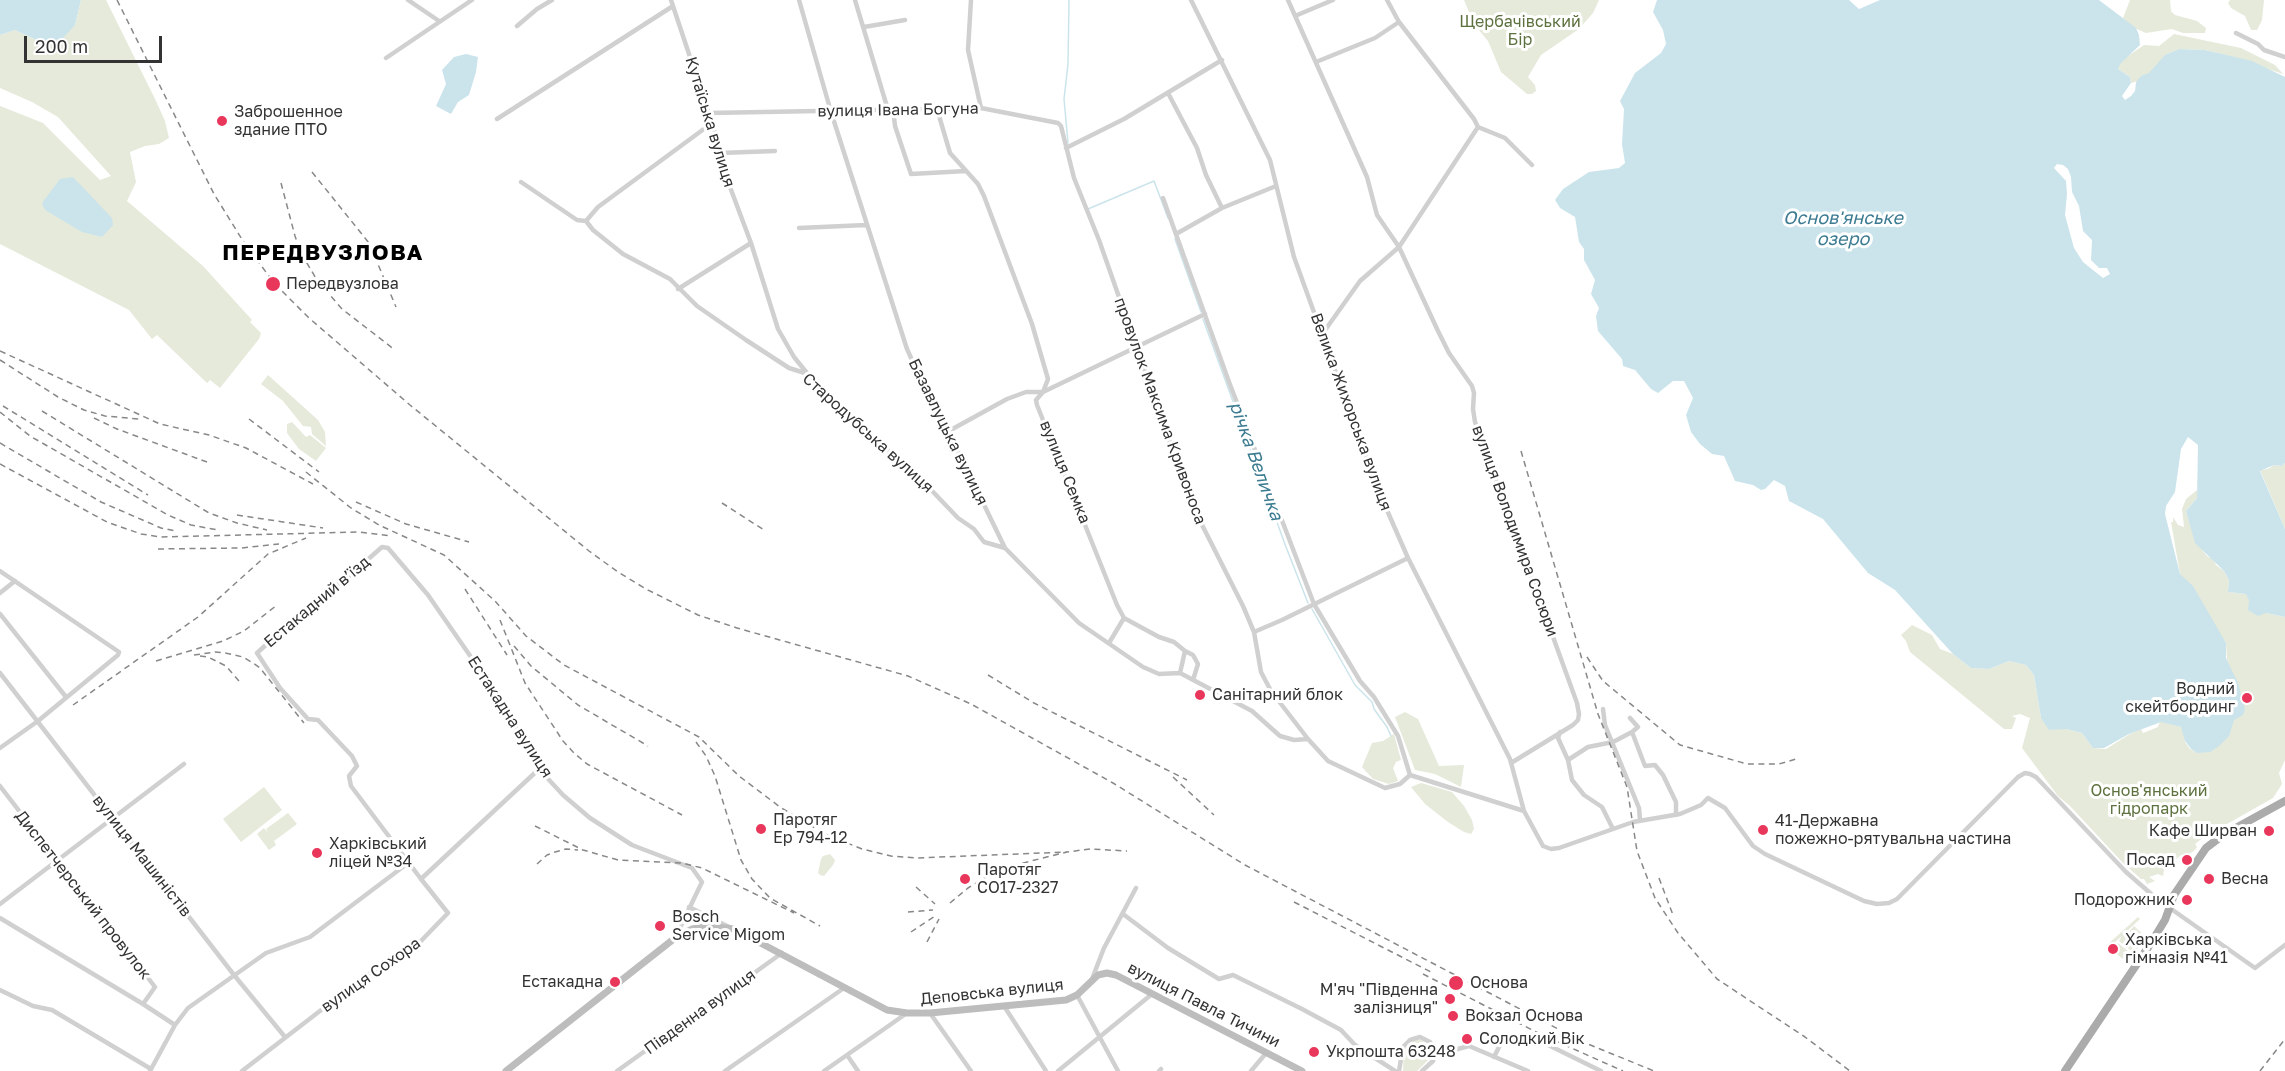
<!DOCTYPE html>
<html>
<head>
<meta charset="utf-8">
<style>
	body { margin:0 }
	#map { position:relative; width:2285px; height:1071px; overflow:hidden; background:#fff; font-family:"Golos Text",sans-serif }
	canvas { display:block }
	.scale { position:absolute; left:24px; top:36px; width:138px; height:27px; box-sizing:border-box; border:3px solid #333; border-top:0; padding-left:8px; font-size:18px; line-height:21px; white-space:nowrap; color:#333; -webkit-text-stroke:4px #fff; paint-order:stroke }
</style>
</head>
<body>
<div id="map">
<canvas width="2285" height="1071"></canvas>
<div class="scale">200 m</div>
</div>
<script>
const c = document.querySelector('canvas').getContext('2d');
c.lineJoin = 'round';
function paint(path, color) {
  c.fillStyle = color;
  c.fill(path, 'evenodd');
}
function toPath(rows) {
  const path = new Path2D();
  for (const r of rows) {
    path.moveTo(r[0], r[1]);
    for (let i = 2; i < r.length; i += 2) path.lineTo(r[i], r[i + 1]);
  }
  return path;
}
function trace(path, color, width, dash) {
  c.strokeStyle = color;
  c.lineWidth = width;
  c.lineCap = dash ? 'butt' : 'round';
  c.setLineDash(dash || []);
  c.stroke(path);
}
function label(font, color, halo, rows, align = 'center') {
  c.font = font + ' "Golos Text",sans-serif';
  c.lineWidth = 6;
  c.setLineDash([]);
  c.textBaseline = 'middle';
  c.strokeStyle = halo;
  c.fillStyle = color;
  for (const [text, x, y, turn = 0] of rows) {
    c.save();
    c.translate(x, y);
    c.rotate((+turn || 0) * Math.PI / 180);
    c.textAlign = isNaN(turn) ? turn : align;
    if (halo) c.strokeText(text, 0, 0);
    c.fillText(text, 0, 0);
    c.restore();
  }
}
paint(toPath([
	[81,0,106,0,156,101,165,121,169,138,159,144,145,146,130,152,136,182,127,201,203,266,252,320,250,322,261,333,259,339,220,388,210,380,207,383,157,335,152,339,129,310,0,244,0,106,43,123,100,180,111,176,58,117,32,102,0,88,0,35,15,30,43,43,75,25],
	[1464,0,1599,0,1593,13,1579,29,1541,55,1528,77,1535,85,1536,91,1532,94,1527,94,1501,72,1488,41,1474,24],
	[2130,0,2170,0,2171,11,2175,15,2197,21,2206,28,2205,33,2183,33,2172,29,2146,33,2130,26,2123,18],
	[2230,0,2264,0,2262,20,2257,30,2251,30,2245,16,2231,8,2228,3],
	[2174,34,2241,48,2275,65,2283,74,2229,56,2205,50,2179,49,2167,54,2151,73,2138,81,2131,83,2130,77,2118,69,2118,63,2144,45,2159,46],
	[268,375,318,420,325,432,326,446,312,434,311,427,303,426,283,401,261,384],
	[292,422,306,437,310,435,326,448,316,461,299,449,287,433,287,424],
	[2285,463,2285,529,2260,470,2268,469,2274,465,2282,466],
	[2197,490,2197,498,2186,511,2195,540,2207,556,2214,560,2216,565,2224,571,2229,580,2228,592,2246,594,2266,613,2285,617,2285,760,2279,773,2282,784,2273,798,2204,837,2195,844,2197,847,2194,851,2185,856,2181,855,2164,870,2163,876,2158,874,2149,877,2155,881,2147,884,2144,879,2141,879,2123,863,2070,806,2058,796,2022,748,2030,718,2020,714,2012,716,2016,718,2012,729,2004,729,1910,652,1906,641,1901,635,1912,625,1932,635,1940,649,1953,654,1971,668,1989,669,2009,661,2026,665,2034,675,2041,718,2066,729,2082,733,2093,748,2106,749,2130,734,2141,729,2143,733,2158,727,2160,721,2181,727,2184,731,2185,742,2190,749,2197,753,2245,709,2227,660,2226,643,2180,574,2171,522,2173,522,2173,517,2178,525,2184,527,2182,509,2186,499],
	[1405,712,1418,719,1439,766,1464,765,1461,787,1435,774,1415,770,1395,717],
	[1394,734,1401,760,1396,762,1393,768,1398,781,1389,784,1373,779,1362,767,1372,743,1383,741],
	[1421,783,1452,792,1464,806,1472,820,1474,829,1471,834,1464,832,1448,822,1425,804,1411,787],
	[264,787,282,810,241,842,223,819],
	[288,813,297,824,274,841,276,845,269,850,257,834,264,828,268,833,266,829],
	[830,854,835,860,833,865,824,876,820,875,818,873,821,859,823,856],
	[2138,917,2140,919,2125,933,2136,942,2127,934,2134,926,2146,937,2134,953,2119,941,2122,936,2113,944,2115,946,2118,943,2133,955,2127,962,2106,946],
	[1417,1040,1421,1040,1431,1047,1430,1058,1417,1071,1403,1071,1404,1050,1408,1044]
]), '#e5eadb');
paint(toPath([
	[0,0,81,0,75,25,63,38,43,43,15,30,0,35],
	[1657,0,1849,0,1859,9,1880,0,2099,0,2136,28,2139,35,2140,45,2120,64,2118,69,2130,77,2131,83,2122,96,2125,100,2131,96,2135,91,2136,82,2141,76,2149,73,2165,55,2179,49,2205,50,2252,61,2285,77,2285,463,2282,466,2274,465,2260,471,2285,529,2285,617,2266,613,2258,616,2248,610,2249,600,2246,594,2228,592,2229,580,2224,571,2195,543,2186,511,2197,498,2198,445,2188,437,2181,449,2175,492,2166,506,2165,514,2180,574,2193,586,2226,643,2226,658,2238,683,2245,709,2243,715,2234,720,2229,736,2219,746,2210,752,2197,753,2191,749,2185,741,2181,727,2161,722,2129,734,2104,748,2093,748,2082,733,2066,729,2049,730,2041,718,2034,675,2026,665,2009,661,1989,669,1971,668,1953,654,1895,590,1868,573,1823,519,1789,501,1785,486,1774,480,1765,489,1761,490,1753,485,1735,481,1724,456,1712,454,1700,444,1691,432,1686,415,1693,398,1684,381,1673,381,1658,393,1651,389,1635,370,1623,366,1622,359,1598,331,1596,316,1599,308,1591,294,1595,280,1584,260,1584,249,1579,242,1575,217,1560,208,1555,200,1563,189,1589,172,1619,168,1625,163,1622,144,1624,109,1620,101,1635,73,1661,53,1666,44,1663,30,1653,12],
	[2057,164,2063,165,2068,169,2071,177,2072,192,2079,206,2083,231,2092,240,2091,260,2099,268,2107,268,2110,274,2103,278,2083,262,2074,248,2065,215,2067,194,2066,181,2054,168],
	[466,54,478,57,476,72,469,95,458,102,451,114,436,106,446,84,442,70,454,57],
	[73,177,112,218,113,225,102,237,82,232,45,210,42,203,60,179]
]), '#cbe4ec');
trace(toPath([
	[1068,143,1064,99,1068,64,1069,0],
	[1088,209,1154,181,1168,218],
	[1175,239,1201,312],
	[1203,319,1286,547,1308,603],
	[1312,609,1355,685,1372,702,1374,709,1387,727,1391,736]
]), '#cbe4ec', 1.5);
trace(toPath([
	[408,0,439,21],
	[671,0,712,123,730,187,751,243,778,329,794,357,807,373],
	[799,0,831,112,907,349,940,422,953,441,1005,548,1079,623,1143,667,1159,674,1180,673,1252,711,1280,736,1294,740,1308,739],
	[855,0,888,110],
	[971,0,968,50,981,108],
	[1191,0,1270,160,1294,257,1379,492,1408,558,1510,759,1524,811,1543,846,1551,849,1559,848,1633,822,1680,814,1701,805,1708,798,1725,808,1753,846,1765,854,1864,901,1877,904,1889,903,1897,899,2018,777,2025,773,2030,774,2036,777,2126,872,2157,899,2255,968,2285,945],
	[1288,0,1367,177,1377,215,1399,247,1438,331,1449,353,1472,386,1474,393,1473,409,1475,422,1577,703,1579,714,1578,720,1573,725,1511,763],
	[1295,16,1333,0],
	[517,26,537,9,552,0],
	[864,27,905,20],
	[2236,33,2258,44,2264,50,2285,57],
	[386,58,472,0],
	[1316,62,1375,38,1399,22],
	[1168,93,1197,148,1206,175,1222,208],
	[893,109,895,126,911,174,966,171],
	[937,109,950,153,978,184,984,196,1032,324,1048,379,1043,392,1036,400,1037,405,1117,605,1124,618,1159,637,1174,642,1185,651,1180,673],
	[709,113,981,108,1058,123,1061,126,1074,178,1099,240,1192,505,1243,606,1254,632,1261,672,1271,691,1308,739,1328,761,1385,788,1400,784,1410,775],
	[497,119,673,6],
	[1478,127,1505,138,1532,165],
	[1066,148,1124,119,1222,60],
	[720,153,775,151],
	[521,182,577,220,586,221,593,230,623,254,670,279,697,306,746,340,789,368,808,374,871,436,915,473,958,518,974,529,984,542,1005,548],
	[1163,198,1229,382,1314,604,1360,681,1374,697,1398,736,1410,775],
	[586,221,598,207,712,123],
	[799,228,866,225],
	[1176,234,1222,208,1276,186],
	[678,289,751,243],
	[1323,333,1360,281,1399,247,1478,127,1474,119,1399,22,1387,0],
	[947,432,1007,399,1026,392,1043,392,1205,314],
	[0,571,119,652,118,655,38,721,0,748],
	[0,593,15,581],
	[0,614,66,697],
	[1254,632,1282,620,1408,558],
	[1109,643,1124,618],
	[1185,651,1193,655,1198,664,1193,680],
	[0,673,234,975,285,1037],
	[1603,709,1605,725,1639,808,1640,820],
	[1560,732,1558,738,1568,760,1572,780,1584,795,1602,807,1613,829],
	[1632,732,1645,766,1655,765,1663,775,1676,802,1676,815],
	[1568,760,1588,747,1613,742,1632,732,1638,727,1630,718],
	[1410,775,1524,811],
	[0,786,155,987,143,1004],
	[421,879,351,786,349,776,357,766,352,756,318,720,308,719,280,688,257,653,313,602,348,577,382,547,388,548,428,595,500,699,539,769,563,795,590,818,632,845,692,868,702,882,675,938],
	[0,904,184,764],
	[689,907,729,927],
	[1123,914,1168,948,1219,979,1233,975,1302,1009,1341,1030,1355,1045,1395,1071],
	[0,918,143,1004,175,1025],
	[1092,979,1104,948,1136,888],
	[0,990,33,1006,52,1010,151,1069],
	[1077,995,1118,1071],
	[1004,1006,1046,1071],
	[930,1013,971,1071],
	[847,1055,858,1071],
	[1435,1055,1469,1046,1528,1071],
	[1494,1057,1503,1039,1517,1042,1534,1038,1601,1071],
	[150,1071,175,1025,188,1008,266,953,310,937,408,863],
	[242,1071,364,977,420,942,448,913,421,879,539,769],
	[617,1071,782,953],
	[725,1071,844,988],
	[824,1071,907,1013],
	[1058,1071,1152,994],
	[1159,1071,1161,1069],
	[1251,1071,1267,1052],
	[1399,1071,1403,1047,1410,1040,1420,1037,1430,1042,1435,1049,1435,1055,1433,1061,1422,1071]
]), '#d0d0d0', 4.5);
trace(toPath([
	[506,1071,675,938,692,929,709,926,734,929,887,1010,907,1013,930,1013,1066,1000,1077,995,1098,975,1107,973,1116,975,1302,1071]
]), '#bdbdbd', 7);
trace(toPath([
	[2065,1071,2151,943,2165,920,2174,895,2206,848,2223,835,2285,801]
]), '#ababab', 8);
trace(toPath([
	[117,0,214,194,243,241,274,283,309,318,410,405,589,551,618,572,646,589,698,615,737,628,908,676,971,704,1113,783,1245,865,1583,1042,1654,1071],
	[312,172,369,243,396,307],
	[281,183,295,236,301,253,317,280,342,309,395,350],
	[0,351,160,424,209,435,246,448,313,484],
	[0,360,58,397,84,410,105,416,139,419],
	[3,406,148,495],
	[42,411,209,513,237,523,267,530],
	[0,412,30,436,168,515,191,525,218,530],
	[94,418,117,429,207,462],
	[249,419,319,472],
	[0,443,101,502,161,528,176,531],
	[1521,451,1598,714,1627,787,1637,851,1655,898,1678,933,1717,979,1805,1037,1850,1071],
	[0,464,107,522,141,534,161,537,359,532,391,536],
	[306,472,351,508,379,525,444,555,495,601,526,636,564,665,699,737,739,776,780,807,825,834,862,849,891,856,917,858,1067,852],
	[356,502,406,524,469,542],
	[722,503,764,530],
	[237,515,323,528],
	[158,549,241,548,279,544],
	[465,589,507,655],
	[500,620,525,683,563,741,574,753,587,764,682,815],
	[514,646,531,666,578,705,648,746],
	[194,655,215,652,225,653,243,657,253,663,260,668,304,723],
	[200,656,208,657,226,666,239,681],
	[1587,657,1603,681,1680,745,1747,764,1779,764,1796,759],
	[156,661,223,641,244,631,277,605],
	[988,675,1034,703,1187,780],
	[73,705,198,617,268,554,306,538],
	[696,742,706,756,715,776,741,860,752,879,770,898,820,926],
	[1173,777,1214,815],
	[535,826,583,850,618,860,682,863,702,868,794,913],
	[537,864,547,855,555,852,566,849,578,850],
	[1659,878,1673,915],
	[916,887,935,904],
	[1294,902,1433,973],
	[950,903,968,888,999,869,1067,852,1090,849,1127,851],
	[908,912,933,910],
	[911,932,935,916],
	[927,942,939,919],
	[1423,974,1540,1034,1623,1071],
	[2260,1071,2285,1039]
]), '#888', 1.5, [6, 4.5]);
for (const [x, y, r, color] of [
	[222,121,6,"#e9365b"],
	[273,284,8,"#e9365b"],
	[1200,695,6,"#e9365b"],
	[2247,698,6,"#e9365b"],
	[761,829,6,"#e9365b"],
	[1763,830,6,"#e9365b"],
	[2269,831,6,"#e9365b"],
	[317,853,6,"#e9365b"],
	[2187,860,6,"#e9365b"],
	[965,879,6,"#e9365b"],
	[2209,879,6,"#e9365b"],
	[2187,900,6,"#e9365b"],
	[660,926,6,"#e9365b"],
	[2113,949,6,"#e9365b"],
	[615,982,6,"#e9365b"],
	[1456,983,8,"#e9365b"],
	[1450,999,6,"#e9365b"],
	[1453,1016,6,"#e9365b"],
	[1467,1039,6,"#e9365b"],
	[1314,1052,6,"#e9365b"]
]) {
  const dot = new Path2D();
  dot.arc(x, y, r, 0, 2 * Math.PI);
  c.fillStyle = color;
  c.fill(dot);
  trace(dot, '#fff', 2);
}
label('16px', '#5d713e', '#fff', [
	["Щербачівський",1520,22],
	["Бір",1520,40],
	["Основ'янський",2149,791],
	["гідропарк",2149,809]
]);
label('16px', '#333', '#fff', [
	["вулиця Івана Богуна",898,110,-1],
	["Кутаїська вулиця",710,122,73],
	["провулок Максима Кривоноса",1160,411,70],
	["Велика Жихорська вулиця",1351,412,70],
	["Базавлуцька вулиця",948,432,64],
	["Стародубська вулиця",868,433,42],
	["вулиця Семка",1065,472,68],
	["вулиця Володимира Сосюри",1515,531,70],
	["Естакадний в’їзд",317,602,-40],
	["Естакадна вулиця",510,717,57],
	["вулиця Машиністів",142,856,52],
	["Диспетчерський провулок",83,895,52],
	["вулиця Сохора",371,975,-35],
	["Деповська вулиця",992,992,-6],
	["вулиця Павла Тичини",1204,1005,27],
	["Південна вулиця",700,1012,-36]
]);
label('16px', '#333', '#fff', [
	["Заброшенное",234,112],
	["здание ПТО",234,130],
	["Передвузлова",286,284],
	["Водний",2235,689,"right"],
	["скейтбординг",2235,707,"right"],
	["Санітарний блок",1212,695],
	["Паротяг",773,820],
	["Ер 794-12",773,838],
	["41-Державна",1775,821],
	["пожежно-рятувальна частина",1775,839],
	["Кафе Ширван",2257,831,"right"],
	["Харківський",329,844],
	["ліцей №34",329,862],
	["Посад",2175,860,"right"],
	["Паротяг",977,870],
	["СО17-2327",977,888],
	["Весна",2221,879],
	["Подорожник",2175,900,"right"],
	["Bosch",672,917],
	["Service Migom",672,935],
	["Харківська",2125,940],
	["гімназія №41",2125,958],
	["Естакадна",603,982,"right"],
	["Основа",1470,983],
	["М'яч \"Південна",1438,990,"right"],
	["залізниця\"",1438,1008,"right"],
	["Вокзал Основа",1465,1016],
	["Солодкий Вік",1479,1039],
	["Укрпошта 63248",1326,1052]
], 'left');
label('italic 18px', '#3c7b91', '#fff', [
	["Основ'янське",1843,218],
	["озеро",1843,239],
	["річка Величка",1256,461,70]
]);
c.letterSpacing = '1.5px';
label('bold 22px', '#000', '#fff', [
	["ПЕРЕДВУЗЛОВА",323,253]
]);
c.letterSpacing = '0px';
</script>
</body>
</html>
